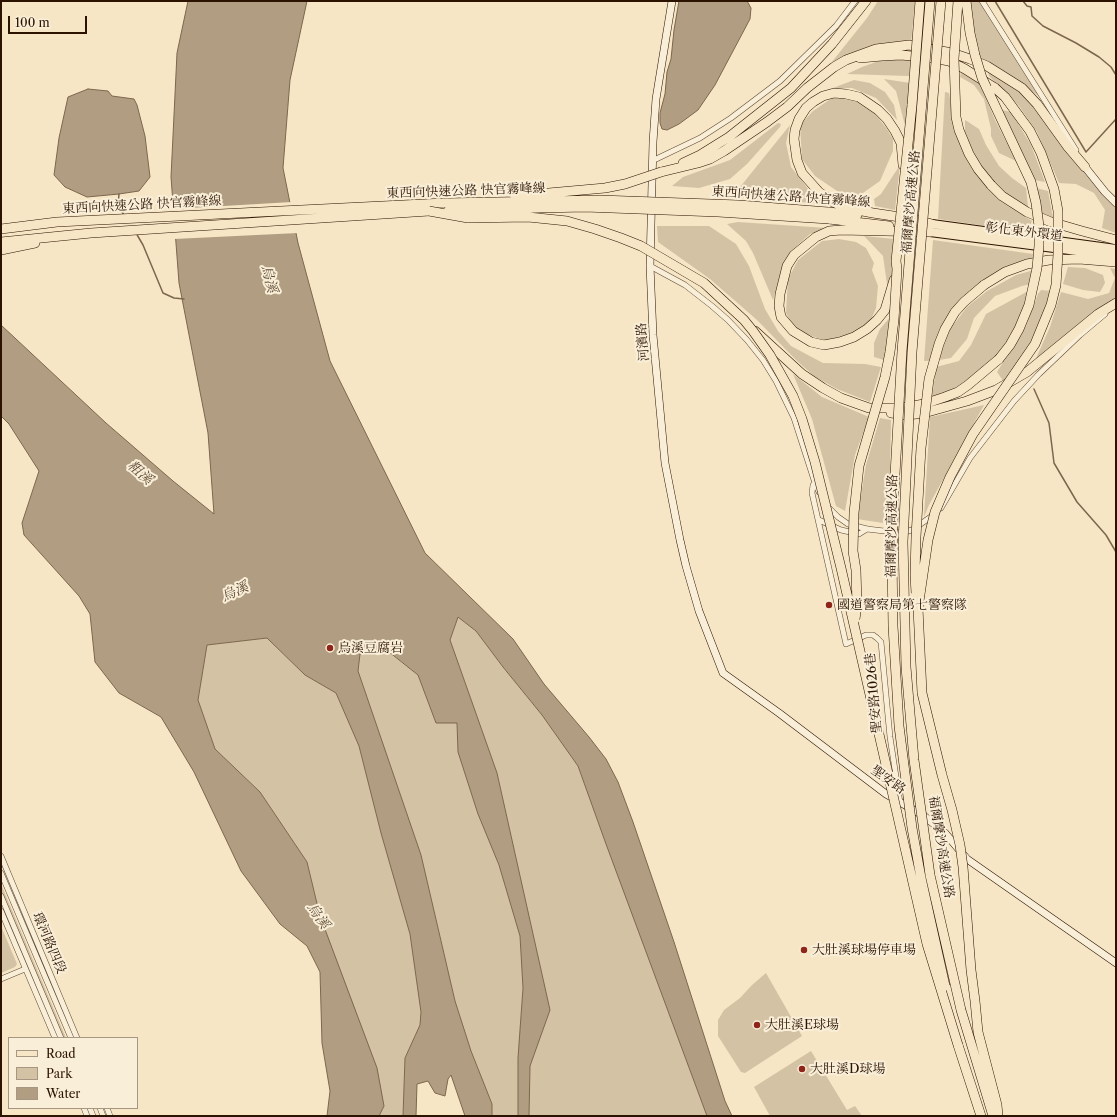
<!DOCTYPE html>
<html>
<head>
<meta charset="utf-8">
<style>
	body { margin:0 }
	#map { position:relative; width:1117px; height:1117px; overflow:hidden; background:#f6e6c5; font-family:"Libre Caslon Text",serif }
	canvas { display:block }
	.frame { position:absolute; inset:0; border:2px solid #2c1300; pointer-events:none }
	.legend { position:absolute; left:8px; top:1037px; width:130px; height:72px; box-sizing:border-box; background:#f9efd9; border:1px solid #a79782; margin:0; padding:5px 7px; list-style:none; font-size:12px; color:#2c1300 }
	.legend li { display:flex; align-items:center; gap:8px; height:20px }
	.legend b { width:20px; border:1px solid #a79782 }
	.scale { position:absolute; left:8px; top:16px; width:79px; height:18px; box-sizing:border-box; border:2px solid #2c1300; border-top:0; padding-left:5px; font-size:12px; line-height:14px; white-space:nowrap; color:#2c1300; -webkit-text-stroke:3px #f9efd9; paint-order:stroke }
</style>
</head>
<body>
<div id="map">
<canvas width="1117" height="1117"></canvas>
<div class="frame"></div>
<ul class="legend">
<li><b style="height:5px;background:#f6e6c5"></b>Road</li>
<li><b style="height:11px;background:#d4c2a4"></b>Park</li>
<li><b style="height:11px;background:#b19e82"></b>Water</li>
</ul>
<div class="scale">100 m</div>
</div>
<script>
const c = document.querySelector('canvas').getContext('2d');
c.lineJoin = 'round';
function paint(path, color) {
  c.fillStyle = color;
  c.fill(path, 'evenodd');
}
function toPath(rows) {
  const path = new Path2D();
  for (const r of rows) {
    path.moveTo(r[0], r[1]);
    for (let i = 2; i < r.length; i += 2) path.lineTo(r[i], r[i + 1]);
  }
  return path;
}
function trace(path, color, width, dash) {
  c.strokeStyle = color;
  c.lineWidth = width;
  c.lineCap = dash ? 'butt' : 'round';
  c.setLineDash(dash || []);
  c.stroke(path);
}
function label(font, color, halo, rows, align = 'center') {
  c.font = font + ' "Libre Caslon Text","Noto Serif TC",serif';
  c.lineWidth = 4;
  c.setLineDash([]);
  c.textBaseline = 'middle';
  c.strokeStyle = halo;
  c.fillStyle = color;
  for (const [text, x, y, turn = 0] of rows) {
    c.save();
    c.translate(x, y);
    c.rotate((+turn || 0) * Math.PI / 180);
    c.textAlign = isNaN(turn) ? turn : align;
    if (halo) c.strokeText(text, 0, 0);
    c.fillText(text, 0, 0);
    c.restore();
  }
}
paint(toPath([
	[878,1,915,1,911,43,874,45,831,63,867,18],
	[970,1,979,1,1039,96,982,59,977,47,970,18],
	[887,58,911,59,909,76,847,74,862,67],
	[987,68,1014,86,1036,110,1087,175,1116,208,1116,233,1102,228,1105,210,1094,193,1076,184,1059,183,1037,132,1019,106,989,76],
	[961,71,980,84,995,120,1016,161,999,153,991,136,991,129,984,99,974,85,960,77],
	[884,79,910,83,907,133,896,91],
	[854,80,870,83,885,92,894,105,897,120,876,98,852,88,833,88],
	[945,92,949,93,956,135,977,176,1001,202,1032,221,1027,232,938,219],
	[832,98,854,100,876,115,887,129,893,139,893,151,880,181,860,195,837,191,815,176,802,159,800,125,813,111],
	[1002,110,1011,112,1031,145,1045,182,1034,180],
	[965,120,979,129,986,145,999,166,1012,178,1026,188,1028,207,1002,191,977,162,965,131],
	[778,123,781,124,780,127,747,164,730,179,699,188,672,186,683,177,730,160],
	[790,125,786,143,791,167,812,194,826,204,732,197],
	[900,165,895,210,875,206,874,199,881,194],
	[1036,188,1048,191,1053,218,1042,213],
	[738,222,827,228,810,234,790,252,783,265,773,300,753,253,746,241,727,224],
	[657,226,709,226,736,244,749,266,765,309,778,331,791,346,823,363,865,364,881,367,870,402,837,389,814,376,797,361,757,320,710,279,658,242],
	[864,236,894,239,892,279,888,291,883,256],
	[839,239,856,242,866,248,874,263,872,270,878,286,876,308,871,320,855,333,826,341,803,333,793,325,786,313,788,279,798,260,822,241],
	[933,240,1033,254,1033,257,1028,261,988,278,935,342,930,361,924,361],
	[1068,267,1085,268,1103,275,1105,283,1100,292,1083,290,1063,284],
	[1110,268,1116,269,1116,297,1088,318,1033,365,1050,327,1061,292,1088,299,1109,293,1115,278],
	[1034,270,1031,284,1022,286,995,296,974,318,967,339,951,358,939,360,948,332,967,307,987,291,1016,275],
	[1030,290,1024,312,1004,350,984,369,958,386,932,398,936,367,959,361,971,345,986,314],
	[1041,290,1051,291,1036,332,1017,366,1004,382,997,372,1026,326,1038,294],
	[891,316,889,337,884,360,874,357,874,343,880,329],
	[793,374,822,397,869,417,855,455,845,511,836,506,812,419],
	[984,405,929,505,924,517,930,417],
	[880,418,891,420,890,473,883,523,857,519,866,465],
	[458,617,476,631,503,667,542,715,578,766,606,844,707,1116,529,1116,530,1066,550,1010,497,773,450,640],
	[267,638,305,675,336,693,359,746,381,833,410,934,421,1012,420,1025,405,1058,403,1116,379,1116,384,1106,320,916,307,862,260,792,215,749,198,700,207,645],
	[388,652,418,675,436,723,457,723,458,752,478,814,499,865,520,936,523,988,518,1058,518,1116,492,1116,492,1104,471,1051,455,1001,421,855,358,671,360,654],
	[1,884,66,1038,63,1038,1,891],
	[1,926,17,964,15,967,1,973],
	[766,973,802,1036,745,1073,741,1072,718,1036,718,1020,724,1010,740,998,752,985],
	[811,1051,847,1110,855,1106,862,1116,770,1116,754,1087]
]), '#d4c2a4');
const water = toPath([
	[188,1,307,1,290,80,283,168,298,243,330,361,425,553,513,639,544,684,589,737,606,759,618,782,633,822,674,942,725,1101,732,1116,707,1116,606,844,578,766,542,715,503,667,476,631,458,617,450,640,497,773,550,1010,530,1066,529,1116,518,1116,518,1058,523,988,520,936,499,865,478,814,458,752,457,723,436,723,418,675,389,652,360,654,358,671,421,855,455,1001,471,1051,492,1104,492,1116,465,1116,451,1075,448,1079,445,1096,435,1093,428,1081,417,1084,416,1116,403,1116,405,1058,420,1025,421,1012,410,934,381,833,359,746,336,693,305,675,267,638,207,645,198,700,215,749,260,792,307,862,320,916,377,1068,384,1106,379,1116,327,1116,330,1091,322,1043,320,972,307,946,280,924,241,871,194,772,161,717,119,693,95,662,90,614,79,596,24,535,22,523,39,471,9,424,1,416,1,325,106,423,173,481,214,514,208,433,179,283,171,177,177,53,188,1],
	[679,1,747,1,751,8,750,19,715,85,698,110,679,124,667,130,662,129,660,123,660,113,665,94,667,72,671,59,674,30,679,1],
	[88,89,108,91,112,96,134,99,137,105,145,136,150,177,139,191,119,194,87,197,65,187,54,175,59,138,68,97,88,89]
]);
paint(water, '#b19e82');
trace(water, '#7c664e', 1);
paint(toPath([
	[292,202,298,233,174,239,172,209]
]), '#f6e6c5');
trace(toPath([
	[995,1,1086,152,1116,119],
	[1023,1,1027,6,1031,7,1032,16,1043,26,1076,43,1099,57,1111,67,1116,75],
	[119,194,118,205,124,215],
	[136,233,143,245,163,293,174,298,184,299],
	[1034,389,1049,423,1054,463,1077,502,1106,535,1116,552]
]), '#7c664e', 1.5);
const street = toPath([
	[982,1,1076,150],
	[652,161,700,138,731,118,780,81,836,26,855,1],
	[650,266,685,285,712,306,728,320,747,340,763,360,776,381,794,418,815,483,819,492],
	[815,483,813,485,812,493,846,644,866,635,873,635,877,638,881,642,890,737,900,803],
	[827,506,838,517,848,524,867,529,901,533,912,530,932,516],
	[941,508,970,458,1014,401,1039,374,1080,335,1105,314],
	[819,520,841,530,859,534,867,529],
	[1,856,77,1038],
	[1,873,71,1038],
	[1,896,61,1038],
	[1,911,55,1038],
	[1,979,25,969],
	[84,1108,87,1116],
	[90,1108,93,1116],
	[100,1108,103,1116],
	[107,1108,110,1116]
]);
const secondary = toPath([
	[672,1,656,99,653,142,650,266,653,335,665,463,680,540,686,566,699,611,723,673,779,713,886,794,924,816,945,833,967,859,1116,963],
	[1085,167,1105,192,1116,203]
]);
const primary = toPath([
	[932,224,1116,249],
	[930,232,1116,256]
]);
const highway = toPath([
	[860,58,882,56,901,55,933,58,949,61,965,69,995,88],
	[683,163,700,155,729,137,791,88,832,44,866,1],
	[903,165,901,143,895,131,887,119,878,110,859,97,846,94,834,93,823,96,813,102,806,108,799,119,795,130,794,139,797,160,802,173,819,192,833,202,847,208,873,213,913,219,932,224],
	[661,172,698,163,710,159,724,151,767,122,787,107,807,88,834,67,846,60,876,49,909,45,952,53,970,59,987,66,1022,88,1037,104,1068,147,1085,167],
	[991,185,1002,196,1027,212,1051,222,1082,231,1116,240],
	[828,212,857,215],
	[829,219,889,226],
	[1,229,57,222,444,203],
	[1,242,91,233,429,211],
	[1,250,35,243],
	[894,280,885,310,877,320,867,329,854,337,840,342,824,345,811,342,793,331,781,317,779,306,780,294,787,266,794,255,816,237,829,231,841,230,930,232],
	[984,285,1005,272,1027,264,1049,260,1079,259,1116,262],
	[755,331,802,374,823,388,841,398,869,408,901,408,924,404,945,397,958,392,968,385,999,359],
	[891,413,908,415,924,413,967,401,996,390,1027,372,1098,314,1116,303],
	[958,1045,981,1116]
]);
trace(street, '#5e4831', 6);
trace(secondary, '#2c1300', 8);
trace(primary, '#2c1300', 10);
trace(highway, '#2c1300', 10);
trace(street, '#f9efd9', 5);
trace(secondary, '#f9efd9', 7);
trace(primary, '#f6e6c5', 8);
trace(highway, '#f6e6c5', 9);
const highwayBridge = toPath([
	[930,1,902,351,894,492,892,556,893,626,899,726,912,828,921,878,945,986],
	[941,1,912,352,903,542,906,667,914,760,930,875,961,1010,993,1116],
	[958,1,954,59,956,117,959,130,969,154,978,169,991,185],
	[966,1,970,33,975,55,982,78,1031,182,1036,203,1039,226,1039,246,1037,268,1029,305,1019,329,1010,345,999,359],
	[995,88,1005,97,1030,131,1041,153,1054,189,1058,211,1058,254,1056,285,1051,305,1035,344,973,434,950,477,935,512,928,540,918,608,922,693,942,775,952,810,960,845,963,867,971,970,975,1001,978,1032,997,1105,998,1116],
	[515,196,605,188,625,184,661,172],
	[444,203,600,200,739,205,828,212],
	[449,210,585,207,718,212,829,219],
	[429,211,468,218,528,217,567,221,595,229,621,238,641,246,704,283,744,320,753,331,770,355,793,396,802,419,815,462,841,568,927,944,958,1045],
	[916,593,915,575,916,537,921,448,929,379,939,344,945,329,955,312,964,302,984,285],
	[855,619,857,605,856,570,853,551,854,513,859,466,885,377,890,352,894,320,897,269,896,261,912,105,920,1]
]);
trace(highwayBridge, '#2c1300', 10, []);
trace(highwayBridge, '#f6e6c5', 9);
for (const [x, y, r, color] of [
	[829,605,4,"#8f2418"],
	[330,648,4,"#8f2418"],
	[804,950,4,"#8f2418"],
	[757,1025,4,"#8f2418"],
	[802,1069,4,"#8f2418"]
]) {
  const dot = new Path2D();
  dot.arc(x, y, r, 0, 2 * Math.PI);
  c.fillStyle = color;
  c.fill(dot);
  trace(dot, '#f9efd9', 1.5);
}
label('13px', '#2c1300', '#f9efd9', [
	["東西向快速公路 快官霧峰線",466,191,-2],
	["東西向快速公路 快官霧峰線",791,197,4],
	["福爾摩沙高速公路",911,202,-85],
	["東西向快速公路 快官霧峰線",142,205,-3],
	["彰化東外環道",1024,232,7],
	["河濱路",643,342,-95],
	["福爾摩沙高速公路",892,526,-89],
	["聖安路1026巷",874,693,-95],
	["聖安路",888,780,35],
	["福爾摩沙高速公路",941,847,81],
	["環河路四段",49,943,67]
]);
label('13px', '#2c1300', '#f9efd9', [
	["國道警察局第七警察隊",837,605],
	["烏溪豆腐岩",338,648],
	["大肚溪球場停車場",812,950],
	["大肚溪E球場",765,1025],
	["大肚溪D球場",810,1069]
], 'left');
label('italic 14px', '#614b34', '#f9efd9', [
	["烏溪",269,279,76],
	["粗溪",140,473,41],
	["烏溪",235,592,-25],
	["烏溪",318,916,56]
]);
</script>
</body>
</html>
